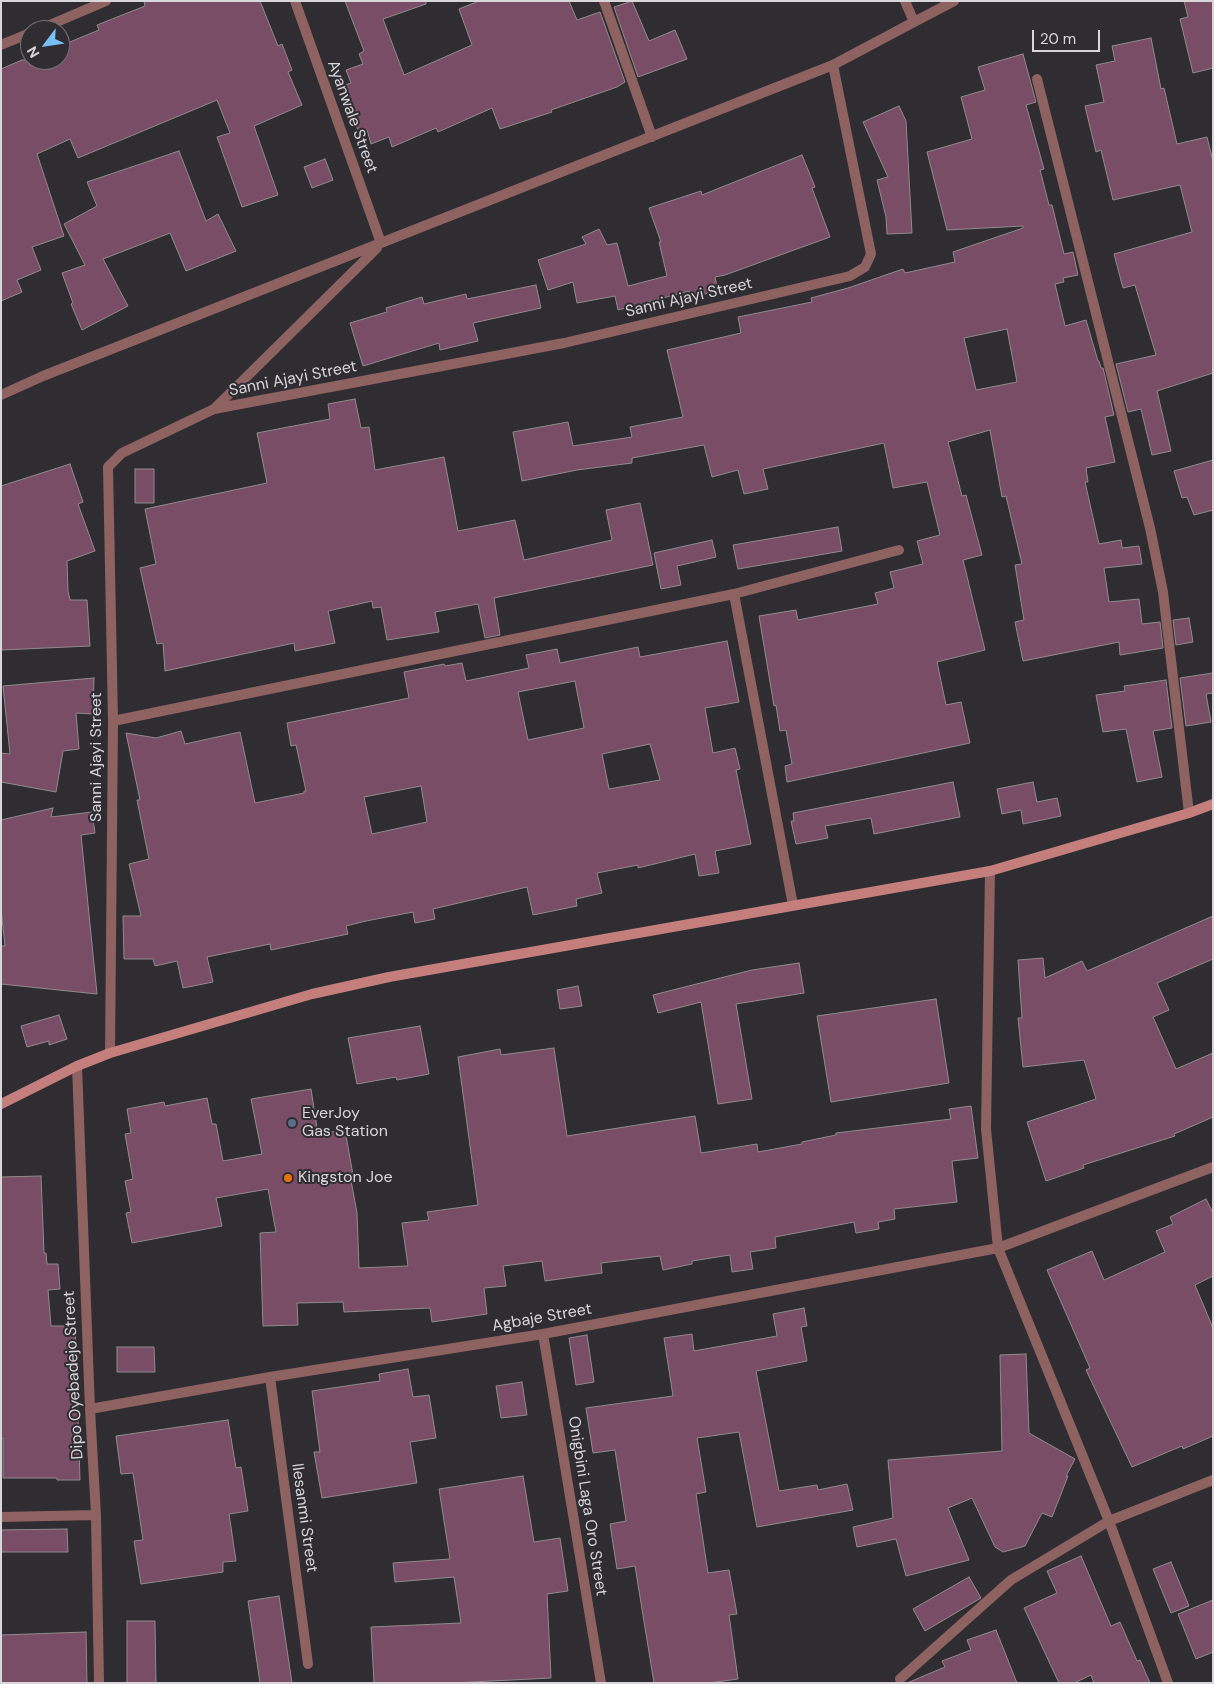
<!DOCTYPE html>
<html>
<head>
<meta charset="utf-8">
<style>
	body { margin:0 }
	#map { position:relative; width:1214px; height:1684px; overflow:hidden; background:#2f2d31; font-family:"DM Sans",sans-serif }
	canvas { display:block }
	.frame { position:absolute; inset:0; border:2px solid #d8d6da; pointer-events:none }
	.north { position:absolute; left:20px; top:20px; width:50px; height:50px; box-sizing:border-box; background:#2f2d31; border:1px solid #737175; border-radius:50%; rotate:239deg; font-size:14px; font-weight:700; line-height:20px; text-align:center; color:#d8d6da }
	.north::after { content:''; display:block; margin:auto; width:18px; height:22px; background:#77bff7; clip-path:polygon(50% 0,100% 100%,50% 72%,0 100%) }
	.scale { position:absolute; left:1032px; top:30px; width:68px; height:22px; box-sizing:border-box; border:2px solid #d8d6da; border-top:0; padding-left:6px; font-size:15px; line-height:18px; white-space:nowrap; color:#d8d6da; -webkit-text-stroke:4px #2f2d31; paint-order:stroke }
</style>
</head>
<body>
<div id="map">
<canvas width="1214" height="1684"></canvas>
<div class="frame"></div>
<div class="north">N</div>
<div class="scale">20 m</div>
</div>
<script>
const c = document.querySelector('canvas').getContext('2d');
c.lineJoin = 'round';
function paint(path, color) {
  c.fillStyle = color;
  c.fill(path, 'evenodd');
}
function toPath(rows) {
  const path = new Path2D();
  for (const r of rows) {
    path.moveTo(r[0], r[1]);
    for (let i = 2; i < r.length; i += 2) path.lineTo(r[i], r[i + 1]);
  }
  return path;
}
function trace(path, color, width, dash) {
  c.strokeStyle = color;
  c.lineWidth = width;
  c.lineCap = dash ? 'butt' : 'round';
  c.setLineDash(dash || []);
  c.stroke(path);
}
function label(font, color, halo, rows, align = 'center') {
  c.font = font + ' "DM Sans",sans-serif';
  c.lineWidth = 4;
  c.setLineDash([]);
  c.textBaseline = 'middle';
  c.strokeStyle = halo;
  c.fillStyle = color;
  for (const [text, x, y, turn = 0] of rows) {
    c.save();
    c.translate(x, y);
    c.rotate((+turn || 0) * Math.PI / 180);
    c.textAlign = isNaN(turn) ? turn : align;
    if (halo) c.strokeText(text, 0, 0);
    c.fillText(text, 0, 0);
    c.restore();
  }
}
const building = toPath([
	[144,1,260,1,278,46,282,44,292,70,288,72,302,105,254,126,278,195,242,207,217,137,230,133,217,100,78,158,70,139,37,154,64,236,32,247,41,270,17,280,22,292,1,301,1,69,22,60,60,60,60,46,99,30,97,25,145,6,144,1],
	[345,1,426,1,426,4,383,19,404,75,472,45,459,9,479,1,569,1,577,20,600,12,625,82,617,87,551,110,552,112,500,129,492,108,438,132,436,128,392,147,389,137,371,144,367,130,359,133,342,86,351,83,346,70,363,64,359,54,364,51,345,1],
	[632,1,649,41,675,30,687,59,638,77,614,7,632,1],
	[1184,1,1213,1,1213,68,1193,73,1180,19,1188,17,1184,1],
	[1151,38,1161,89,1164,88,1177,144,1207,137,1213,161,1213,373,1157,391,1171,451,1152,455,1141,409,1128,412,1116,364,1156,355,1135,285,1123,288,1114,254,1192,232,1180,185,1113,200,1101,150,1096,152,1085,106,1104,102,1096,65,1115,61,1112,46,1151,38],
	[1023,54,1036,102,1026,105,1044,169,1040,170,1049,205,1052,205,1064,254,1073,252,1078,275,1063,278,1064,282,1055,284,1065,326,1086,320,1098,361,1099,361,1101,368,1103,368,1114,415,1105,417,1115,462,1086,468,1088,482,1085,482,1099,544,1121,540,1122,548,1139,546,1142,564,1104,568,1109,602,1139,599,1142,624,1160,622,1163,648,1120,655,1119,642,1023,661,1015,622,1024,620,1015,565,1022,564,1006,496,1002,497,990,430,948,442,962,496,966,495,982,555,963,560,985,650,937,662,946,705,961,702,970,743,787,782,785,766,792,764,786,730,780,731,776,705,774,706,759,616,796,610,798,620,878,604,875,593,894,588,890,572,923,564,917,541,940,535,927,482,893,488,884,443,763,469,768,489,744,494,738,470,712,477,704,445,632,458,632,463,577,470,522,481,513,432,568,422,573,446,632,437,630,427,683,417,667,350,741,333,738,317,812,302,811,298,848,288,903,269,905,273,955,262,953,252,1023,228,1023,226,947,230,927,152,972,139,961,97,985,90,978,67,1023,54],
	[1007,329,1017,382,976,390,964,338,1007,329],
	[899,106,906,121,912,233,887,234,886,217,877,180,888,177,863,122,899,106],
	[179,151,206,221,218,214,236,251,186,271,170,233,103,259,128,306,82,330,71,304,73,303,62,273,85,265,64,224,97,206,87,182,179,151],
	[802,155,815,187,812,188,830,237,725,275,715,277,718,291,690,297,689,291,618,310,615,296,577,303,573,282,548,290,538,260,586,244,582,237,599,229,607,245,617,243,628,286,667,276,659,242,661,242,649,208,701,191,702,195,802,155],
	[325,159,333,180,312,188,304,167,325,159],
	[536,285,541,308,473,323,478,341,440,350,439,343,363,366,350,323,387,312,386,308,422,297,424,304,466,294,467,299,536,285],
	[355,399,361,428,369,427,375,470,444,457,458,531,515,520,524,560,612,540,606,510,640,503,653,565,494,598,500,635,485,638,478,604,435,612,439,632,387,640,381,607,373,608,372,601,328,611,335,643,295,651,294,643,165,671,163,643,157,644,140,568,156,564,145,509,267,483,257,433,330,419,328,404,355,399],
	[1213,460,1213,510,1194,515,1187,497,1182,498,1174,471,1213,460],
	[70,464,83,502,78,504,95,551,67,561,68,591,70,600,87,600,90,646,1,650,1,486,70,464],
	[135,469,154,469,154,503,135,503,135,469],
	[838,527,842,551,738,569,733,545,838,527],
	[712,540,716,557,677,566,681,585,661,589,654,553,712,540],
	[1189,618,1193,642,1176,645,1173,620,1189,618],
	[727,641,739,702,705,708,713,753,735,748,740,769,736,770,751,844,715,851,719,873,699,876,695,854,638,868,638,865,597,873,602,893,576,899,577,906,533,915,527,887,433,909,435,919,415,923,413,912,366,921,346,926,348,934,271,950,270,944,207,957,213,982,183,988,177,961,155,966,153,959,124,959,123,916,141,916,129,864,149,859,137,800,140,800,126,733,156,738,181,731,185,744,240,732,255,803,304,793,304,791,306,791,296,745,291,746,287,723,409,698,404,672,444,664,445,666,462,663,466,681,529,668,526,655,557,649,560,663,638,647,640,657,727,641],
	[575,681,584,728,528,740,518,692,575,681],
	[650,744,660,780,609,789,602,754,650,744],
	[421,786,427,822,372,834,364,797,421,786],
	[1213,673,1213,693,1206,694,1211,722,1186,726,1180,678,1213,673],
	[94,678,93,714,76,713,79,749,63,751,56,792,1,782,1,753,10,754,3,686,94,678],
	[1166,680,1172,728,1153,731,1162,777,1137,782,1126,729,1103,732,1096,695,1125,691,1124,686,1166,680],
	[953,782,960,817,874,834,871,818,825,826,828,838,796,844,791,821,794,821,793,813,953,782],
	[1033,782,1037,802,1057,798,1061,816,1023,824,1021,810,1002,814,997,789,1033,782],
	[53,808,51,817,92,812,95,833,81,835,97,994,1,984,1,946,5,946,1,909,1,820,53,808],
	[1213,916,1213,959,1157,983,1169,1010,1153,1017,1176,1069,1213,1053,1213,1117,1174,1134,1175,1136,1083,1165,1084,1168,1046,1181,1027,1122,1096,1099,1084,1060,1023,1067,1018,1018,1022,1018,1018,960,1043,958,1045,978,1082,961,1087,971,1213,916],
	[799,963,804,993,736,1004,752,1099,718,1104,701,1002,658,1013,653,995,752,970,799,963],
	[578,986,582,1006,560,1009,557,990,578,986],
	[936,999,949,1083,831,1102,817,1016,936,999],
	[59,1015,67,1039,49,1045,49,1041,27,1047,21,1026,59,1015],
	[420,1026,429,1074,397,1080,396,1077,357,1084,348,1038,420,1026],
	[554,1048,567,1136,695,1116,701,1153,757,1144,758,1152,802,1144,802,1142,836,1135,836,1133,951,1119,949,1109,971,1106,978,1158,952,1161,957,1202,894,1209,895,1219,878,1222,879,1229,856,1233,854,1222,775,1237,776,1248,750,1252,753,1269,732,1272,730,1255,692,1261,692,1264,663,1270,660,1256,601,1263,602,1273,545,1281,542,1261,503,1266,506,1286,484,1288,487,1314,432,1322,430,1308,344,1312,343,1302,297,1303,298,1325,263,1326,260,1233,276,1232,268,1189,216,1198,222,1226,132,1243,126,1213,131,1212,125,1181,133,1179,125,1134,131,1133,127,1109,164,1102,165,1106,207,1098,212,1124,216,1124,223,1161,262,1154,251,1099,311,1089,318,1134,345,1130,353,1175,350,1175,357,1213,359,1268,408,1266,402,1223,429,1220,427,1212,478,1205,458,1057,500,1049,501,1055,554,1048],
	[41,1176,44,1253,46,1253,47,1264,58,1264,60,1289,48,1290,51,1326,75,1326,80,1480,57,1480,57,1478,3,1478,3,1438,1,1438,1,1177,41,1176],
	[1206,1199,1213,1213,1213,1276,1195,1285,1213,1328,1213,1436,1183,1449,1182,1446,1132,1467,1086,1370,1090,1368,1047,1270,1092,1251,1104,1280,1165,1252,1156,1231,1173,1224,1170,1217,1206,1199],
	[804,1308,807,1326,801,1327,807,1361,756,1371,779,1491,817,1485,818,1490,847,1484,853,1510,757,1527,739,1432,697,1438,706,1492,696,1494,708,1573,729,1570,737,1614,729,1615,738,1679,709,1683,654,1683,635,1566,617,1569,610,1524,626,1521,615,1450,593,1453,586,1408,673,1396,664,1338,692,1334,694,1351,777,1336,773,1314,804,1308],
	[587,1335,594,1382,576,1385,569,1338,587,1335],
	[117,1347,154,1347,155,1372,117,1372,117,1347],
	[1026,1354,1029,1433,1075,1459,1066,1476,1068,1476,1052,1517,1042,1513,1025,1546,1003,1552,995,1547,972,1498,948,1508,969,1560,906,1576,896,1539,857,1547,853,1527,893,1518,888,1460,1002,1451,1000,1355,1026,1354],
	[408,1369,413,1397,429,1395,436,1438,410,1442,417,1483,322,1498,314,1452,320,1452,312,1391,380,1381,379,1374,408,1369],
	[522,1382,527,1415,501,1418,496,1386,522,1382],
	[228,1420,236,1468,241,1467,248,1511,229,1514,236,1561,223,1562,223,1572,141,1584,134,1541,143,1540,133,1473,121,1474,116,1436,228,1420],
	[523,1476,534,1542,560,1538,568,1591,547,1594,551,1678,452,1683,374,1683,371,1627,461,1623,454,1577,395,1582,393,1563,450,1559,439,1489,523,1476],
	[67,1529,68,1552,1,1552,1,1530,67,1529],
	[1081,1556,1111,1626,1120,1622,1137,1661,1140,1660,1150,1683,1094,1683,1091,1675,1074,1683,1059,1683,1024,1608,1057,1593,1047,1571,1081,1556],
	[1171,1562,1189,1606,1171,1613,1153,1569,1171,1562],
	[969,1577,981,1598,925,1631,913,1609,969,1577],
	[279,1596,292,1683,260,1683,248,1601,279,1596],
	[1213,1600,1213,1652,1196,1659,1178,1614,1213,1600],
	[127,1621,155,1621,156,1683,127,1683,127,1621],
	[996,1630,1017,1683,907,1683,945,1667,942,1661,971,1650,967,1640,996,1630],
	[86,1632,87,1683,1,1683,1,1635,86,1632]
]);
paint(building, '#784d65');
trace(building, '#918b8e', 1);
trace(toPath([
	[295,1,381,243],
	[604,1,652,137],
	[914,22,954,1],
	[38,30,106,1],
	[1,45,30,33],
	[1037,79,1150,528,1163,592,1189,813],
	[1,395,43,376,833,65,914,22,905,1],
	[214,409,377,248],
	[734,594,793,905],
	[113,721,734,594,899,550],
	[990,871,986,1129,998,1248,1109,1521,1168,1683],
	[110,1053,113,721,108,467,122,453,214,409,564,343,850,276,865,267,871,254,833,65],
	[77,1066,90,1409,96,1515,99,1683],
	[543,1334,601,1683],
	[270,1377,308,1664],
	[90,1409,270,1377,543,1334,998,1248,1213,1167],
	[1,1517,96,1515],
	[900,1679,1011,1580,1109,1521,1213,1480]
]), '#8e6261', 10);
trace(toPath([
	[1,1104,77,1066,110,1053,312,994,389,977,990,871,1189,813,1213,804]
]), '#c47f7d', 10);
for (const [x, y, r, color] of [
	[292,1123,5,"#5c6f8a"],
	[288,1178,5,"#e8710a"]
]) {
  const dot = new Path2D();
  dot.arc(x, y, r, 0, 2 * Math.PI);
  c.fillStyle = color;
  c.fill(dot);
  trace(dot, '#2f2d31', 2);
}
label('16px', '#d8d6da', '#2f2d31', [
	["Ayanwale Street",352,117,70],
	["Sanni Ajayi Street",689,298,-13],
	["Sanni Ajayi Street",293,379,-11],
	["Sanni Ajayi Street",97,757,-90],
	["Agbaje Street",542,1318,-10],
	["Dipo Oyebadejo Street",74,1375,-93],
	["Onigbini Laga Oro Street",587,1506,81],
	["Ilesanmi Street",304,1518,82]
]);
label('16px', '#d8d6da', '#2f2d31', [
	["EverJoy",302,1114],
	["Gas Station",302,1132],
	["Kingston Joe",298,1178]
], 'left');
</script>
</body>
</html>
